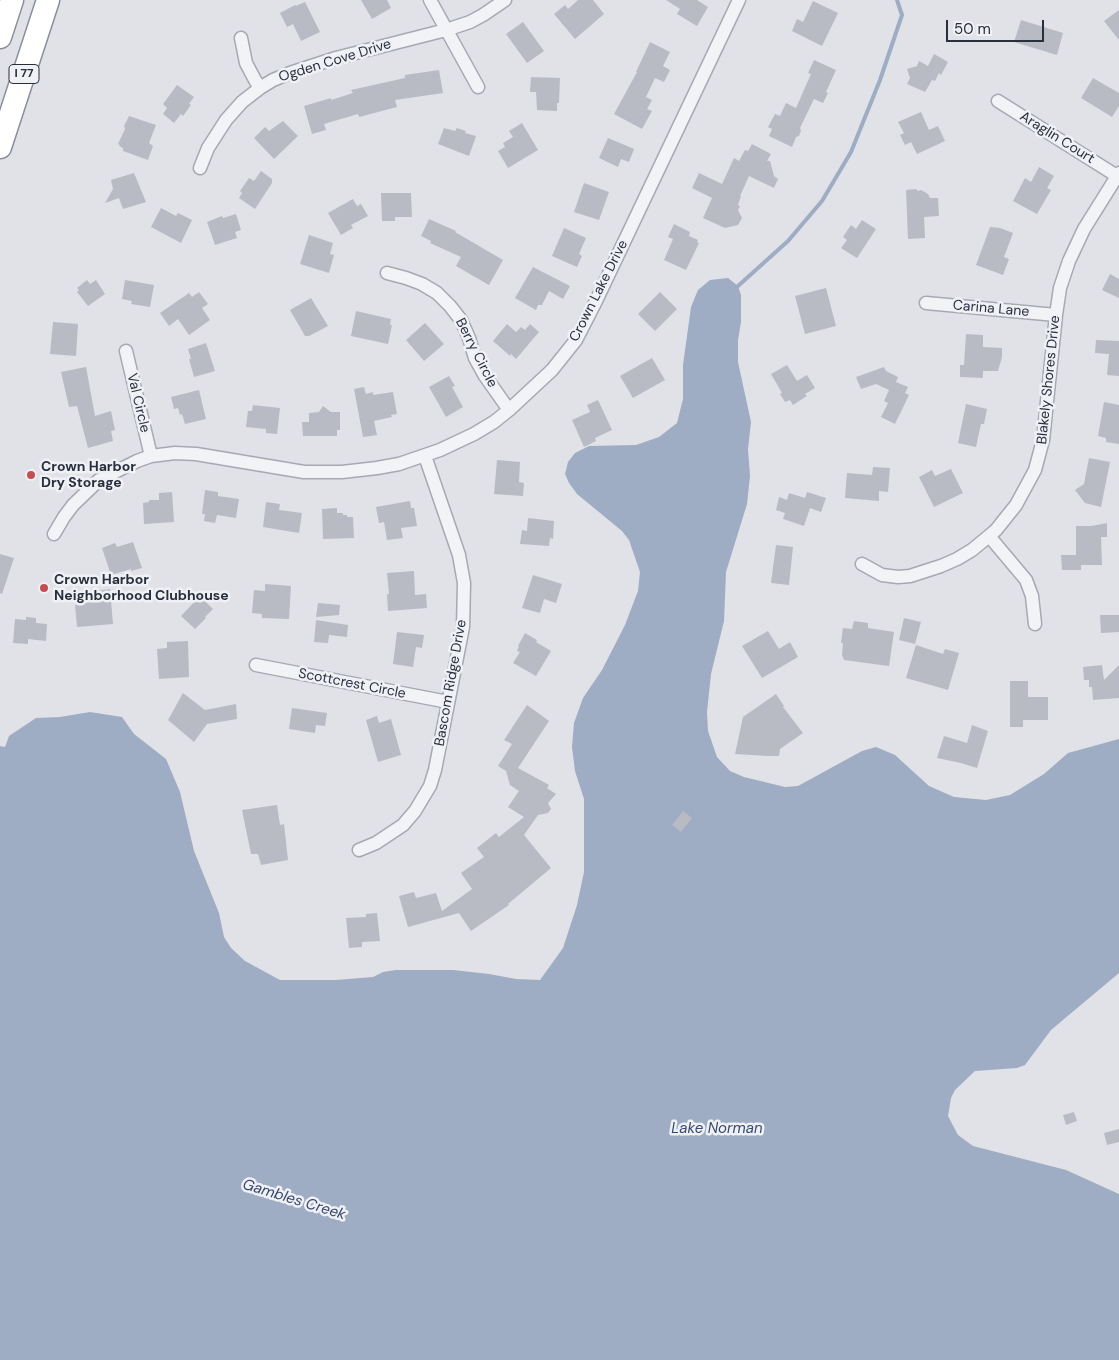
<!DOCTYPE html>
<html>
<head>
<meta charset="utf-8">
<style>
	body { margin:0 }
	#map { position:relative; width:1119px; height:1360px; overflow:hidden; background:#e0e2e8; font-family:"DM Sans",sans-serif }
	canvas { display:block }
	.scale { position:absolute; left:946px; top:20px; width:98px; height:22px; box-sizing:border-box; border:2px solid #2a2f3e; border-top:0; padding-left:6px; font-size:15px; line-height:18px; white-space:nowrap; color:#2a2f3e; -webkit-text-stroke:4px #eff1f5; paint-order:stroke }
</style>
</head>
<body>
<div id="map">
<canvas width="1119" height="1360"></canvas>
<div class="scale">50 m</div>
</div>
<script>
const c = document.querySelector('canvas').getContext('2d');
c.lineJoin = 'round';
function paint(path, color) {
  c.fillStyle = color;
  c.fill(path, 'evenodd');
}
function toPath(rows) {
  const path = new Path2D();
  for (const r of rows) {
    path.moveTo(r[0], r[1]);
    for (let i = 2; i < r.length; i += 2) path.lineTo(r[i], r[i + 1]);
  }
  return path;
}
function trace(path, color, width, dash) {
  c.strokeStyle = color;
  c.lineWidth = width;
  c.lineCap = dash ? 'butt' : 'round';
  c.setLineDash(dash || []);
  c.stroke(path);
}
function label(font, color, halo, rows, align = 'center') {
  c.font = font + ' "DM Sans",sans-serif';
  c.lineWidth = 5;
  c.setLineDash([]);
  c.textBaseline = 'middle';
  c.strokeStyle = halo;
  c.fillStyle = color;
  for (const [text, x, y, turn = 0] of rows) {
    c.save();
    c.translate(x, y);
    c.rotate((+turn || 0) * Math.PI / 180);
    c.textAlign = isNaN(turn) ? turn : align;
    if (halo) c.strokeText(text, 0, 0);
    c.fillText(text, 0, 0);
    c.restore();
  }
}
paint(toPath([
	[728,278,738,286,741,295,741,322,738,340,738,362,751,422,748,449,750,476,747,504,726,572,724,621,711,674,707,712,708,731,717,757,730,771,744,777,785,787,798,786,862,751,876,747,895,755,929,786,954,797,986,800,1010,795,1044,774,1068,753,1119,739,1119,973,1051,1030,1025,1065,1017,1068,975,1071,955,1090,951,1098,948,1116,958,1135,973,1146,1066,1170,1119,1194,1119,1360,0,1360,0,746,5,747,9,736,36,718,60,717,90,712,122,717,134,734,166,759,180,792,194,851,219,913,224,937,231,948,245,961,280,980,336,980,373,977,383,972,396,970,453,970,489,974,516,979,540,980,563,948,577,905,584,872,584,799,575,771,572,747,574,723,583,698,602,670,625,625,638,591,640,572,629,540,622,531,577,494,569,483,565,474,568,462,575,453,589,446,636,445,659,437,677,423,683,399,683,365,691,307,698,290,710,280]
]), '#9eacc4');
trace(toPath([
	[738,286,788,241,822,201,851,152,880,80,902,15,897,0]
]), '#9eacc4', 4);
paint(toPath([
	[361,0,387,0,391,8,372,19],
	[578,0,593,0,604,14,575,39,554,14,565,5,568,9],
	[666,0,697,0,708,7,697,26,677,14,680,9],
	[813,1,838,13,822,46,792,31,797,19,803,22],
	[305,2,320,32,301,41,293,24,287,27,280,13,295,5,296,6],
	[1119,10,1119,40,1104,21],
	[1021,20,1063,33,1057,55,1014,42],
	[523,22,544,51,527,63,506,34],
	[650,42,670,52,663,66,670,70,664,82,655,78,646,97,652,100,647,109,652,111,642,129,614,114,637,72,636,72],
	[934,54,948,62,941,75,939,73,935,81,932,80,925,92,907,84,910,78,907,69,917,66,919,61,928,66],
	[814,60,836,70,826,92,828,93,823,103,814,99,800,128,801,131,799,136,796,137,792,147,769,136,772,129,768,127,775,114,780,116,786,103,796,108,811,74,808,73],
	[439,70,443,93,395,100,397,107,359,117,358,114,324,124,326,130,312,134,304,106,331,98,331,100,353,93,351,90,405,78,405,75],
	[531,77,560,78,559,103,557,103,557,111,537,110,536,92,530,92],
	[1093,78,1119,93,1119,106,1112,117,1081,98],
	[177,85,194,97,189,104,191,105,183,116,181,114,174,123,163,114,167,108,163,104],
	[921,112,929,130,938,126,945,141,917,154,911,142,905,145,900,135,904,133,898,122],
	[129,116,156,125,149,143,153,146,148,160,123,151,123,148,119,146,120,145,118,144,125,129,124,126],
	[283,121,298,136,274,159,254,138,265,127,269,131],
	[522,123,538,150,508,168,498,151,505,147,503,143,513,137,509,131],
	[444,128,455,131,457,128,466,131,465,133,476,136,469,156,438,144],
	[608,138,634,149,629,162,621,159,618,167,599,158],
	[752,144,771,154,767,161,770,161,774,176,778,179,774,188,749,176,740,196,741,196,738,205,740,206,738,210,742,218,738,225,725,228,703,218,712,198,692,188,699,173,722,184,734,158,739,161,745,150,748,151],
	[1039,167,1054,176,1047,188,1051,190,1037,214,1013,201,1025,178,1031,182],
	[261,171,272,179,272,183,255,209,239,198,242,193,240,191,249,178,254,181],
	[134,173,146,202,123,209,119,198,105,203,113,189,111,180],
	[584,183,609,192,599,220,574,212],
	[916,189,918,191,921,190,928,194,930,198,938,198,939,216,924,217,925,238,908,239,906,190],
	[381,193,411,193,412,217,395,217,395,221,382,221],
	[353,199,357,206,361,204,368,216,351,225,353,228,341,235,328,213],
	[161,208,176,216,178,213,192,220,181,243,151,227],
	[236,214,241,230,235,232,237,238,215,245,207,222,222,216,223,218],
	[429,219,456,231,455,232,503,260,489,285,456,266,461,257,430,243,431,241,421,236],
	[862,220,876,229,857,258,841,248,847,240,843,237,851,225,856,229],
	[674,224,690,232,689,236,698,240,697,242,699,243,686,270,664,260,673,239,668,237],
	[990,227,1000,228,1013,233,1004,257,1009,259,1003,275,976,265],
	[564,228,586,238,579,254,582,256,577,267,552,256],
	[309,235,333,243,330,254,334,255,329,273,300,264],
	[533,267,570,286,563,299,549,291,542,305,538,305,536,310,515,298],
	[1110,274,1119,279,1119,298,1102,290],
	[87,280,90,284,96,280,105,294,88,306,77,292,79,290,77,288],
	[125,280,154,285,150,307,131,304,132,301,122,299],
	[826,288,836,326,805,334,795,296],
	[199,292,208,304,202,308,210,320,189,335,178,319,169,326,160,313,189,293,192,297],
	[660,292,677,309,655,331,638,314],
	[311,298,328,326,309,336,305,336,290,310],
	[356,311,391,319,390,325,392,325,388,344,351,336],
	[53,322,78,324,76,356,50,354],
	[425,323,444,344,424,361,406,340],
	[507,324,516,332,521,327,525,330,530,324,539,332,516,359,511,354,510,356,493,341],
	[966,334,983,335,983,347,1002,348,1002,357,998,371,983,371,983,378,960,377,960,365,964,365],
	[1096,340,1119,341,1119,376,1107,375,1109,354,1095,353],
	[206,343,215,371,194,377,189,359,191,359,188,349],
	[652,358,665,380,633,398,620,376],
	[787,365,797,381,807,375,815,388,805,394,807,396,793,405,790,400,785,402,780,394,782,393,771,374],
	[86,367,95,416,111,411,115,430,111,431,113,441,88,448,77,406,69,407,61,372],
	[884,367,886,371,898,377,896,382,908,387,905,393,909,395,895,424,881,417,888,403,884,401,889,390,876,384,861,389,856,377],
	[449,376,455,386,452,387,463,407,446,417,429,387],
	[364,387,366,394,373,392,373,395,393,392,397,414,391,415,392,417,374,421,377,435,363,437,354,389],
	[199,390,206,419,185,424,182,414,180,415,178,408,174,409,171,397],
	[598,400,612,430,595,438,596,441,584,447,572,420,590,412,587,405],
	[1104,402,1119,405,1119,444,1106,442,1106,438,1098,436],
	[966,404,987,409,984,424,981,424,976,447,958,443],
	[253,405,280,408,277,434,266,433,266,429,246,427,248,411,252,411],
	[323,406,331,412,340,412,340,430,337,430,337,436,303,436,302,422,309,422,309,413,319,412],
	[1089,458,1110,462,1101,507,1085,503,1075,490,1084,484],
	[497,460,520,462,519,482,524,483,523,496,494,494],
	[873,467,890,468,888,492,879,491,879,501,845,498,847,473,872,475],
	[951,469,963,493,934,507,919,477,932,470,935,476],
	[205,490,218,492,218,496,239,499,236,518,217,515,215,523,204,521,205,514,202,514],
	[172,492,174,522,144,524,143,503,149,502,149,500,159,500,159,493],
	[807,492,826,498,821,512,810,508,804,526,783,519,785,513,776,510,779,497,787,500,789,493,805,498],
	[410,501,411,508,414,508,417,526,401,528,403,538,387,540,384,522,379,523,376,507],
	[266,502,280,504,279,510,302,513,299,533,263,527],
	[337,508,337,513,343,513,343,515,347,515,347,517,353,517,354,538,323,539,322,509],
	[528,518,554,521,553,539,550,538,549,546,520,544,522,530,527,531],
	[1107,523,1107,537,1101,537,1102,565,1081,565,1081,570,1062,570,1061,555,1076,555,1076,526,1091,526],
	[133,542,142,568,131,571,131,569,111,575,102,548,115,543,117,547],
	[776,545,793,547,789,585,771,583],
	[0,554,14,558,2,594,0,593],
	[414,571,415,595,426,594,427,608,388,611,387,594,389,594,387,573],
	[533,575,562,584,556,603,544,599,540,613,522,608],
	[265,584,291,586,289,619,262,618,262,614,252,613,254,590,265,591],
	[110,589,113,624,77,627,75,605,87,603,87,600,97,599,96,591],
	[200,596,213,609,205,617,206,618,195,629,181,616],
	[318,603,340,605,339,615,316,617],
	[1100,615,1119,615,1119,632,1101,633],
	[26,617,36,618,36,623,47,624,46,641,28,639,28,644,13,643,15,619,26,620],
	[904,618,921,622,915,644,899,640],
	[316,620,348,625,347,637,329,635,328,643,314,642],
	[854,621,868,623,868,628,894,632,889,666,844,660,842,655,843,643,841,643,843,628,852,629],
	[768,631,779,649,790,642,798,657,762,678,742,646],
	[397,632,424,635,422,648,416,647,413,667,393,664],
	[525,633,537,640,536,642,551,651,536,676,513,663,520,652,517,651,519,646,518,646],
	[188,641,189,677,159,679,157,649,167,648,167,642],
	[916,645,943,654,945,649,959,653,948,690,906,678],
	[1102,665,1104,680,1119,665,1119,698,1093,700,1092,687,1089,687,1089,680,1084,680,1083,667],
	[1010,681,1028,681,1028,697,1048,697,1048,720,1023,720,1023,727,1010,727],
	[183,693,205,710,236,704,237,719,207,724,194,742,168,720],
	[776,694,784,706,783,707,803,733,780,749,779,756,768,756,735,754,743,717],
	[527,705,549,721,518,768,549,785,547,788,556,794,548,803,551,809,548,813,538,815,524,835,551,868,508,904,509,905,471,931,459,913,408,927,399,896,414,892,416,898,436,893,442,911,472,889,461,873,484,857,477,848,496,833,499,837,524,817,508,807,519,791,510,785,506,771,498,766,512,744,504,740],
	[292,708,327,713,325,726,316,725,315,733,289,729],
	[377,716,379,723,391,719,401,755,378,762,366,720],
	[972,725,988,731,977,768,961,763,937,758,944,736,967,743],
	[277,805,280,825,284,824,288,860,261,865,258,854,251,854,242,810],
	[683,811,692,818,681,832,672,825],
	[377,913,380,941,362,942,362,947,349,948,346,918,366,917,366,914],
	[1074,1112,1077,1121,1066,1125,1063,1115],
	[1119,1129,1119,1142,1107,1145,1104,1133]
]), '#b8bbc4');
const minor = toPath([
	[430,0,478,87],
	[241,38,246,63,255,80,260,88],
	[998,101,1117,176],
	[200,168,208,148,226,120,242,102,260,88,273,80,290,73,336,58,446,30,470,22,483,15,505,0],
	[387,273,406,278,422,284,437,293,450,306,461,320,469,338,475,358,485,376,509,410],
	[926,303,1056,315],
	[126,351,151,456],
	[54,534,64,517,73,505,99,480,137,461,151,456,175,453,196,454,304,472,342,472,377,468,399,464,440,450,474,434,494,422,509,410,552,370,576,340,596,301,739,0],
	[989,536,1026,580,1032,596,1035,624],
	[862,564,882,575,898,577,910,576,941,566,957,559,972,550,989,536,996,530,1016,505,1035,470,1043,440,1056,315,1060,288,1069,261,1084,229,1119,173],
	[256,665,448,702],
	[359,850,376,843,403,825,415,811,430,786,435,770,463,627,464,583,459,555,425,456]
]);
const motorway = toPath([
	[0,37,12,0],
	[0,147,48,0]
]);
trace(minor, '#a6a9b2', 15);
trace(motorway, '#898e9d', 25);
trace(minor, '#f2f3f6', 12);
trace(motorway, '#fff', 22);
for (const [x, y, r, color] of [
	[31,475,5,"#c25053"],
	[44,588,5,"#c25053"]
]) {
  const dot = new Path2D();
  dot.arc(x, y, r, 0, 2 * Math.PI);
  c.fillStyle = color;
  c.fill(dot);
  trace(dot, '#eff1f5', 2);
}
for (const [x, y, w] of [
	[24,74,30]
]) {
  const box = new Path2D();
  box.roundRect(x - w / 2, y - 9.5, w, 19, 4);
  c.fillStyle = '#eff1f5';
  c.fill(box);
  trace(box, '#2a2f3e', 1);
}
label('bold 12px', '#2a2f3e', null, [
	["I 77",24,74]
]);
label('14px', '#2a2f3e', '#eff1f5', [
	["Ogden Cove Drive",335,61,-17],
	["Araglin Court",1057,138,32],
	["Crown Lake Drive",599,291,-63],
	["Carina Lane",991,309,5],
	["Berry Circle",476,353,63],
	["Blakely Shores Drive",1049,380,-84],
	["Val Circle",138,403,77],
	["Bascom Ridge Drive",451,683,-80],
	["Scottcrest Circle",352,684,11]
]);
label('bold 14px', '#2a2f3e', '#eff1f5', [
	["Crown Harbor",41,467],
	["Dry Storage",41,483],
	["Crown Harbor",54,580],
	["Neighborhood Clubhouse",54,596]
], 'left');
label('italic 15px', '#38496e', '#eff1f5', [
	["Lake Norman",717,1129],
	["Gambles Creek",294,1200,17]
]);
</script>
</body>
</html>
